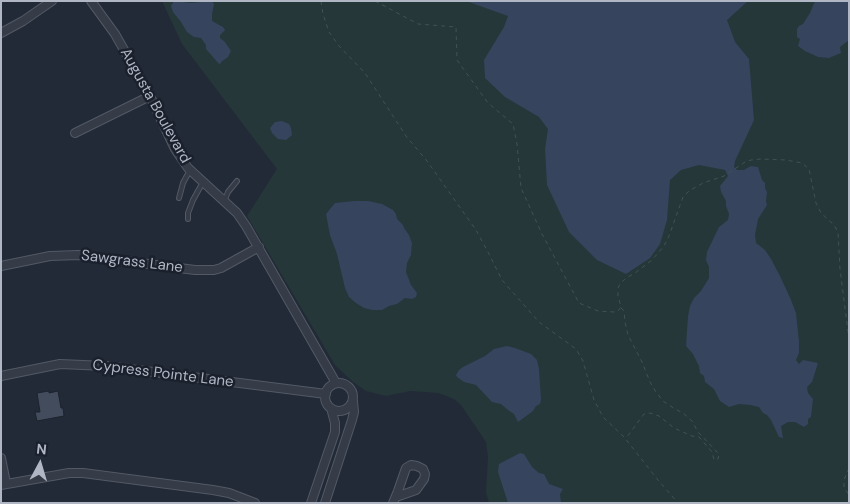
<!DOCTYPE html>
<html>
<head>
<meta charset="utf-8">
<style>
	body { margin:0 }
	#map { position:relative; width:850px; height:504px; overflow:hidden; background:#222a37; font-family:"DM Sans",sans-serif }
	canvas { display:block }
	.frame { position:absolute; inset:0; border:2px solid #b0b6c4; pointer-events:none }
	.north { position:absolute; left:15px; top:439px; width:50px; height:50px; -webkit-text-stroke:4px #1b212c; paint-order:stroke; rotate:6deg; font-size:14px; font-weight:700; line-height:20px; text-align:center; color:#b0b6c4 }
	.north::after { content:''; display:block; margin:auto; width:18px; height:22px; background:#b0b6c4; clip-path:polygon(50% 0,100% 100%,50% 72%,0 100%) }
</style>
</head>
<body>
<div id="map">
<canvas width="850" height="504"></canvas>
<div class="frame"></div>
<div class="north">N</div>
</div>
<script>
const c = document.querySelector('canvas').getContext('2d');
c.lineJoin = 'round';
function paint(path, color) {
  c.fillStyle = color;
  c.fill(path, 'evenodd');
}
function toPath(rows) {
  const path = new Path2D();
  for (const r of rows) {
    if (r.length === 3) {
      path.moveTo(r[0] + r[2], r[1]);
      path.arc(r[0], r[1], r[2], 0, 2 * Math.PI);
      continue;
    }
    path.moveTo(r[0], r[1]);
    for (let i = 2; i < r.length; i += 2) path.lineTo(r[i], r[i + 1]);
  }
  return path;
}
function trace(path, color, width, dash) {
  c.strokeStyle = color;
  c.lineWidth = width;
  c.lineCap = dash ? 'butt' : 'round';
  c.setLineDash(dash || []);
  c.stroke(path);
}
function label(font, color, halo, rows, align = 'center') {
  c.font = font + ' "DM Sans",sans-serif';
  c.lineWidth = 5;
  c.setLineDash([]);
  c.textBaseline = 'middle';
  c.strokeStyle = halo;
  c.fillStyle = color;
  for (const [text, x, y, turn = 0] of rows) {
    c.save();
    c.translate(x, y);
    c.rotate((+turn || 0) * Math.PI / 180);
    c.textAlign = isNaN(turn) ? turn : align;
    if (halo) c.strokeText(text, 0, 0);
    c.fillText(text, 0, 0);
    c.restore();
  }
}
paint(toPath([
	[162,1,849,1,849,503,489,503,486,492,488,457,486,442,461,405,454,399,439,393,410,391,386,396,366,391,353,382,335,365,247,216,277,169,182,44]
]), '#253739');
paint(toPath([
	[174,1,191,3,212,1,214,4,212,14,212,21,223,27,225,30,220,35,220,38,225,42,231,51,228,57,221,62,221,63,219,64,206,49,206,45,201,38,194,37,187,32,181,22,173,12,171,6],
	[466,1,748,1,727,20,735,42,749,59,754,120,735,161,734,167,737,170,744,170,751,166,758,167,762,180,765,183,765,188,767,192,766,201,767,205,758,219,755,235,756,243,765,250,771,259,780,276,791,300,796,313,799,341,799,353,796,360,799,364,803,360,818,363,812,382,807,387,808,393,813,399,811,417,808,419,808,424,804,427,795,422,788,422,781,426,783,438,779,437,771,420,767,415,763,413,759,407,750,405,739,404,729,407,720,401,714,389,705,382,704,376,700,373,699,366,693,354,686,346,688,316,690,306,694,298,701,291,709,278,709,267,706,260,707,252,719,227,728,220,729,214,726,206,726,201,721,192,720,186,728,176,725,170,699,165,681,170,670,180,667,220,660,244,650,258,626,274,597,260,569,232,547,185,545,149,548,129,539,117,505,97,485,78,484,60,504,27,508,16],
	[815,1,847,1,849,4,849,40,840,47,841,53,829,58,818,57,805,51,798,46,800,39,797,37,797,29,799,26,803,24,810,13],
	[282,121,289,124,291,128,292,135,286,140,278,139,272,133,270,128,275,122],
	[354,201,368,201,382,204,393,210,396,214,397,219,403,225,404,228,409,235,412,243,411,255,407,263,406,272,411,285,417,293,416,297,412,299,405,298,397,304,389,306,382,310,372,310,364,308,356,303,349,297,345,288,337,254,330,235,326,214,335,203],
	[507,346,515,348,531,354,537,360,539,369,541,400,540,404,536,406,533,411,518,422,514,414,508,410,501,404,492,402,476,385,464,382,457,377,456,375,459,370,463,367,485,356,494,349],
	[520,453,524,454,532,467,539,473,544,474,549,484,563,489,560,494,561,503,508,503,498,472,499,464]
]), '#36445e');
const building = toPath([
	[49,391,49,393,58,391,61,408,63,408,64,416,37,421,35,412,40,412,37,393,49,391]
]);
paint(building, '#434c5c');
trace(building, '#1d232e', 1);
const service = toPath([
	[179,198,183,183,190,170],
	[224,202,228,192,237,181],
	[188,219,188,213,193,200,203,182]
]);
const minor = toPath([
	[91,1,115,34,150,96,175,149,188,168,237,213,246,226,336,383],
	[1,33,23,21,52,1],
	[75,133,150,96],
	[1,266,50,256,78,255,195,270,214,270,221,268,259,247],
	[1,376,60,364,106,366,326,394],
	[339,397,14],
	[1,458,6,483],
	[1,485,69,473,83,473,213,490,229,493,255,503],
	[311,503,335,432,335,423,331,408],
	[325,503,352,420,354,412,353,401],
	[393,503,398,491,406,468,411,465,417,466,423,469,425,474,424,479,416,490,396,497]
]);
trace(service, '#535965', 6);
trace(minor, '#535965', 10);
trace(toPath([
	[321,1,323,14,329,32,339,46,365,73,406,136,427,161,476,230,488,252,502,280,539,322,576,349,583,361,594,400,603,417,624,437,658,480,678,503],
	[375,1,418,24,456,27,457,60,488,103,513,124,517,144,521,188,542,234,579,303,598,311,614,312,618,311,621,307,618,296,618,288,620,284,626,278,635,273,652,260,664,246,669,236,683,197,689,191,703,183,724,176,745,162,751,160,761,159,786,160,802,163,809,169,816,203,821,213,834,225,838,232,840,269,849,339],
	[621,308,624,311,625,322,628,335,642,362,650,382,656,392,663,401,675,409,683,413,692,421,698,432,719,454,718,459,714,460,712,452,699,437,692,436,674,428,659,416,650,413,644,414,627,437],
	[849,468,844,480,844,487,849,495]
]), '#415256', 1, [4, 4]);
trace(service, '#353c48', 4);
trace(minor, '#353c48', 8);
label('15px', '#b0b6c4', '#1b212c', [
	["Augusta Boulevard",155,106,61],
	["Sawgrass Lane",132,262,7],
	["Cypress Pointe Lane",163,374,7]
]);
</script>
</body>
</html>
